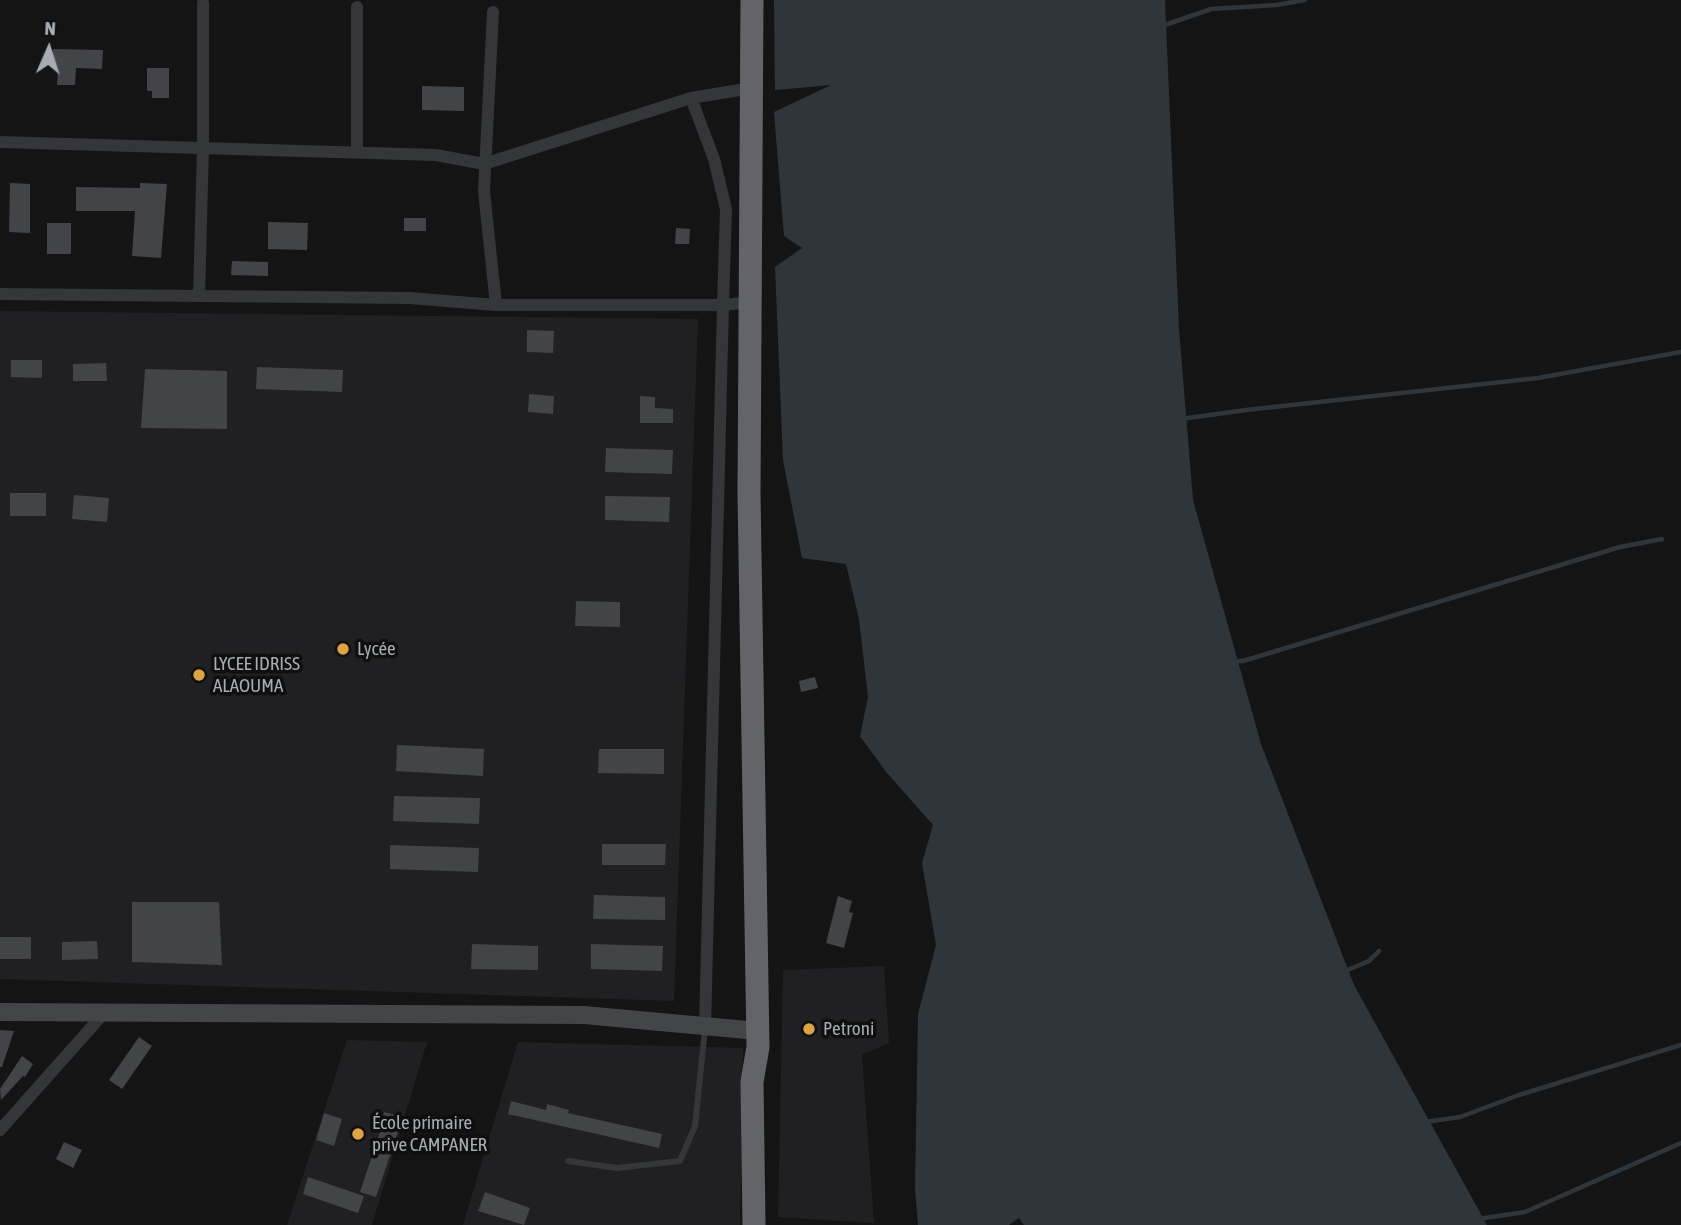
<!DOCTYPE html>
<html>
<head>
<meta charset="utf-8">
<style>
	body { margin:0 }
	#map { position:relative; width:1681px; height:1225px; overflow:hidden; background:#141415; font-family:"Asap Condensed",sans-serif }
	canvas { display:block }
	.north { position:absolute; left:14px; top:14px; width:70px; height:70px; -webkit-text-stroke:5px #0f0f10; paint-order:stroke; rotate:3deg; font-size:19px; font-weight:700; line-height:28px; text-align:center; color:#a7abb4 }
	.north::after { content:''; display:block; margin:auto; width:24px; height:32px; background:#a7abb4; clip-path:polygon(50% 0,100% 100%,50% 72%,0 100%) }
</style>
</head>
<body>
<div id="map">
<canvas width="1681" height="1225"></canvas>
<div class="north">N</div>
</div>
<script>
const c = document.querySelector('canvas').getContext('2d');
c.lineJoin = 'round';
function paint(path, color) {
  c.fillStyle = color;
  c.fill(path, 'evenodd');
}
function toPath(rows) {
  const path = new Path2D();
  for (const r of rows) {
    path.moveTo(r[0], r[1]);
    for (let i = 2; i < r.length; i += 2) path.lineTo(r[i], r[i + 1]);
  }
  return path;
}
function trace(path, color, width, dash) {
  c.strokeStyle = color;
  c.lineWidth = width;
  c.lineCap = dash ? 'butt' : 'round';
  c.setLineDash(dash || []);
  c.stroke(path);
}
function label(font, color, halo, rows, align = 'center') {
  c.font = font + ' "Asap Condensed",sans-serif';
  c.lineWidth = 7;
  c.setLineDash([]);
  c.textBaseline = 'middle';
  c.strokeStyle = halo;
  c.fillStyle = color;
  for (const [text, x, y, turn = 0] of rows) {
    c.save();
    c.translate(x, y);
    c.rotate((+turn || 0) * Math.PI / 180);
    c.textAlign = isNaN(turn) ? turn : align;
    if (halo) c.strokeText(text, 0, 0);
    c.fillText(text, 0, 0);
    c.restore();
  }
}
paint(toPath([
	[0,311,698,319,674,1001,0,979],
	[884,966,889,1043,862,1055,874,1223,778,1217,783,970],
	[347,1040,427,1042,372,1225,287,1225],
	[518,1042,743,1048,740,1225,463,1225]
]), '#202022');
paint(toPath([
	[774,0,1165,0,1179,329,1193,500,1261,744,1354,985,1487,1225,1024,1225,1019,1218,1009,1225,918,1225,915,1188,918,1014,936,945,922,863,933,825,887,773,860,736,868,697,859,619,846,564,802,558,783,460,775,267,802,248,784,236,774,112,831,85,775,90]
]), '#2e363c');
trace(toPath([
	[1162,26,1211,9,1276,5,1305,0],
	[1181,419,1246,410,1538,378,1681,352],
	[1234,661,1243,661,1620,547,1662,539],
	[1345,971,1369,961,1379,951],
	[1425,1122,1460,1117,1519,1095,1681,1045],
	[1478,1219,1525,1212,1681,1143]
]), '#2e363c', 4.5);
paint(toPath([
	[53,49,103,50,102,69,76,68,75,85,57,85,58,68,52,67],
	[147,68,169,68,169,98,152,98,152,91,147,91],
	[422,86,464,87,464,111,422,110],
	[10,183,30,184,30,233,9,232],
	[140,183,167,184,161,258,132,256,135,211,76,211,76,187,140,188],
	[404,218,426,218,426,231,404,231],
	[268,222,308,223,307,250,268,249],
	[47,223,71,223,71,254,47,254],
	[676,228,690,229,689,244,675,244],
	[232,261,268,262,268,276,231,275],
	[527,330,554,331,553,353,527,352],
	[11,360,42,360,42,378,11,377],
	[106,363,107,381,73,381,73,364],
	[257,367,343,370,342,392,256,389],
	[145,369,227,371,227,429,141,428],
	[529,394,554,396,553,414,528,412],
	[640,396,655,397,655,408,673,409,673,423,640,423],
	[606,448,673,450,672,474,605,472],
	[10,493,46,493,46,516,10,516],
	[74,495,109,498,107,522,72,519],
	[605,496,670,497,669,522,605,520],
	[576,601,620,602,620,627,575,626],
	[815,677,818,688,801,692,799,681],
	[397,745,484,749,483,776,396,771],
	[599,749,664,749,664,774,598,773],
	[394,796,480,798,479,824,393,821],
	[602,844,666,844,665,865,602,865],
	[390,845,479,848,478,872,390,869],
	[594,895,665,897,665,920,593,919],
	[838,896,852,901,849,912,853,913,844,948,826,943],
	[132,902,219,902,222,965,132,962],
	[0,937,31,937,31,959,0,959],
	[97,941,98,959,62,960,62,942],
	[472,944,538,946,538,970,471,969],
	[591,944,663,946,662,971,591,969],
	[0,1030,14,1031,2,1067,0,1067],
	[139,1037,152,1046,122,1089,109,1080],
	[22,1056,33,1064,25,1077,23,1076,1,1100,0,1089],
	[511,1101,546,1110,547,1104,569,1110,568,1113,662,1134,659,1148,508,1114],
	[384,1112,403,1117,376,1197,360,1192,381,1129],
	[324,1113,342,1119,334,1146,316,1140],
	[64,1142,82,1150,73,1168,56,1159],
	[308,1177,364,1196,358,1213,303,1194],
	[485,1192,530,1208,524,1225,478,1211]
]), '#434448');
trace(toPath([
	[568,1161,617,1168,680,1161,695,1126,705,1029]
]), '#35363a', 6);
trace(toPath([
	[493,12,484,191,496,305],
	[691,98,714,159,726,209,723,305,751,302],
	[0,142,436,155,484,164,691,98,751,88],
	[357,153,357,7],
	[0,294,410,298,496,305,723,305,705,1027],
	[199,296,203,148,203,3],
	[0,1130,105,1012]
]), '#35363a', 12);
trace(toPath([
	[0,1012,584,1015,758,1031]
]), '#434549', 18);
trace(toPath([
	[752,0,749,493,758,1047,752,1082,754,1225]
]), '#62646a', 23);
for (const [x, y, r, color] of [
	[343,649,7,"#dea443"],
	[199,675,7,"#dea443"],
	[809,1029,7,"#dea443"],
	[358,1134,7,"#dea443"]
]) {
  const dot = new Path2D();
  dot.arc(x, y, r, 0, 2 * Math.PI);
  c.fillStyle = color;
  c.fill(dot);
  trace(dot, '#0f0f10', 2.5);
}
label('19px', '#a7abb4', '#0f0f10', [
	["Lycée",357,649],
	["LYCEE IDRISS",213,664],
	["ALAOUMA",213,686],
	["Petroni",823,1029],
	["École primaire",372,1123],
	["prive CAMPANER",372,1145]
], 'left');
</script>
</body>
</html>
